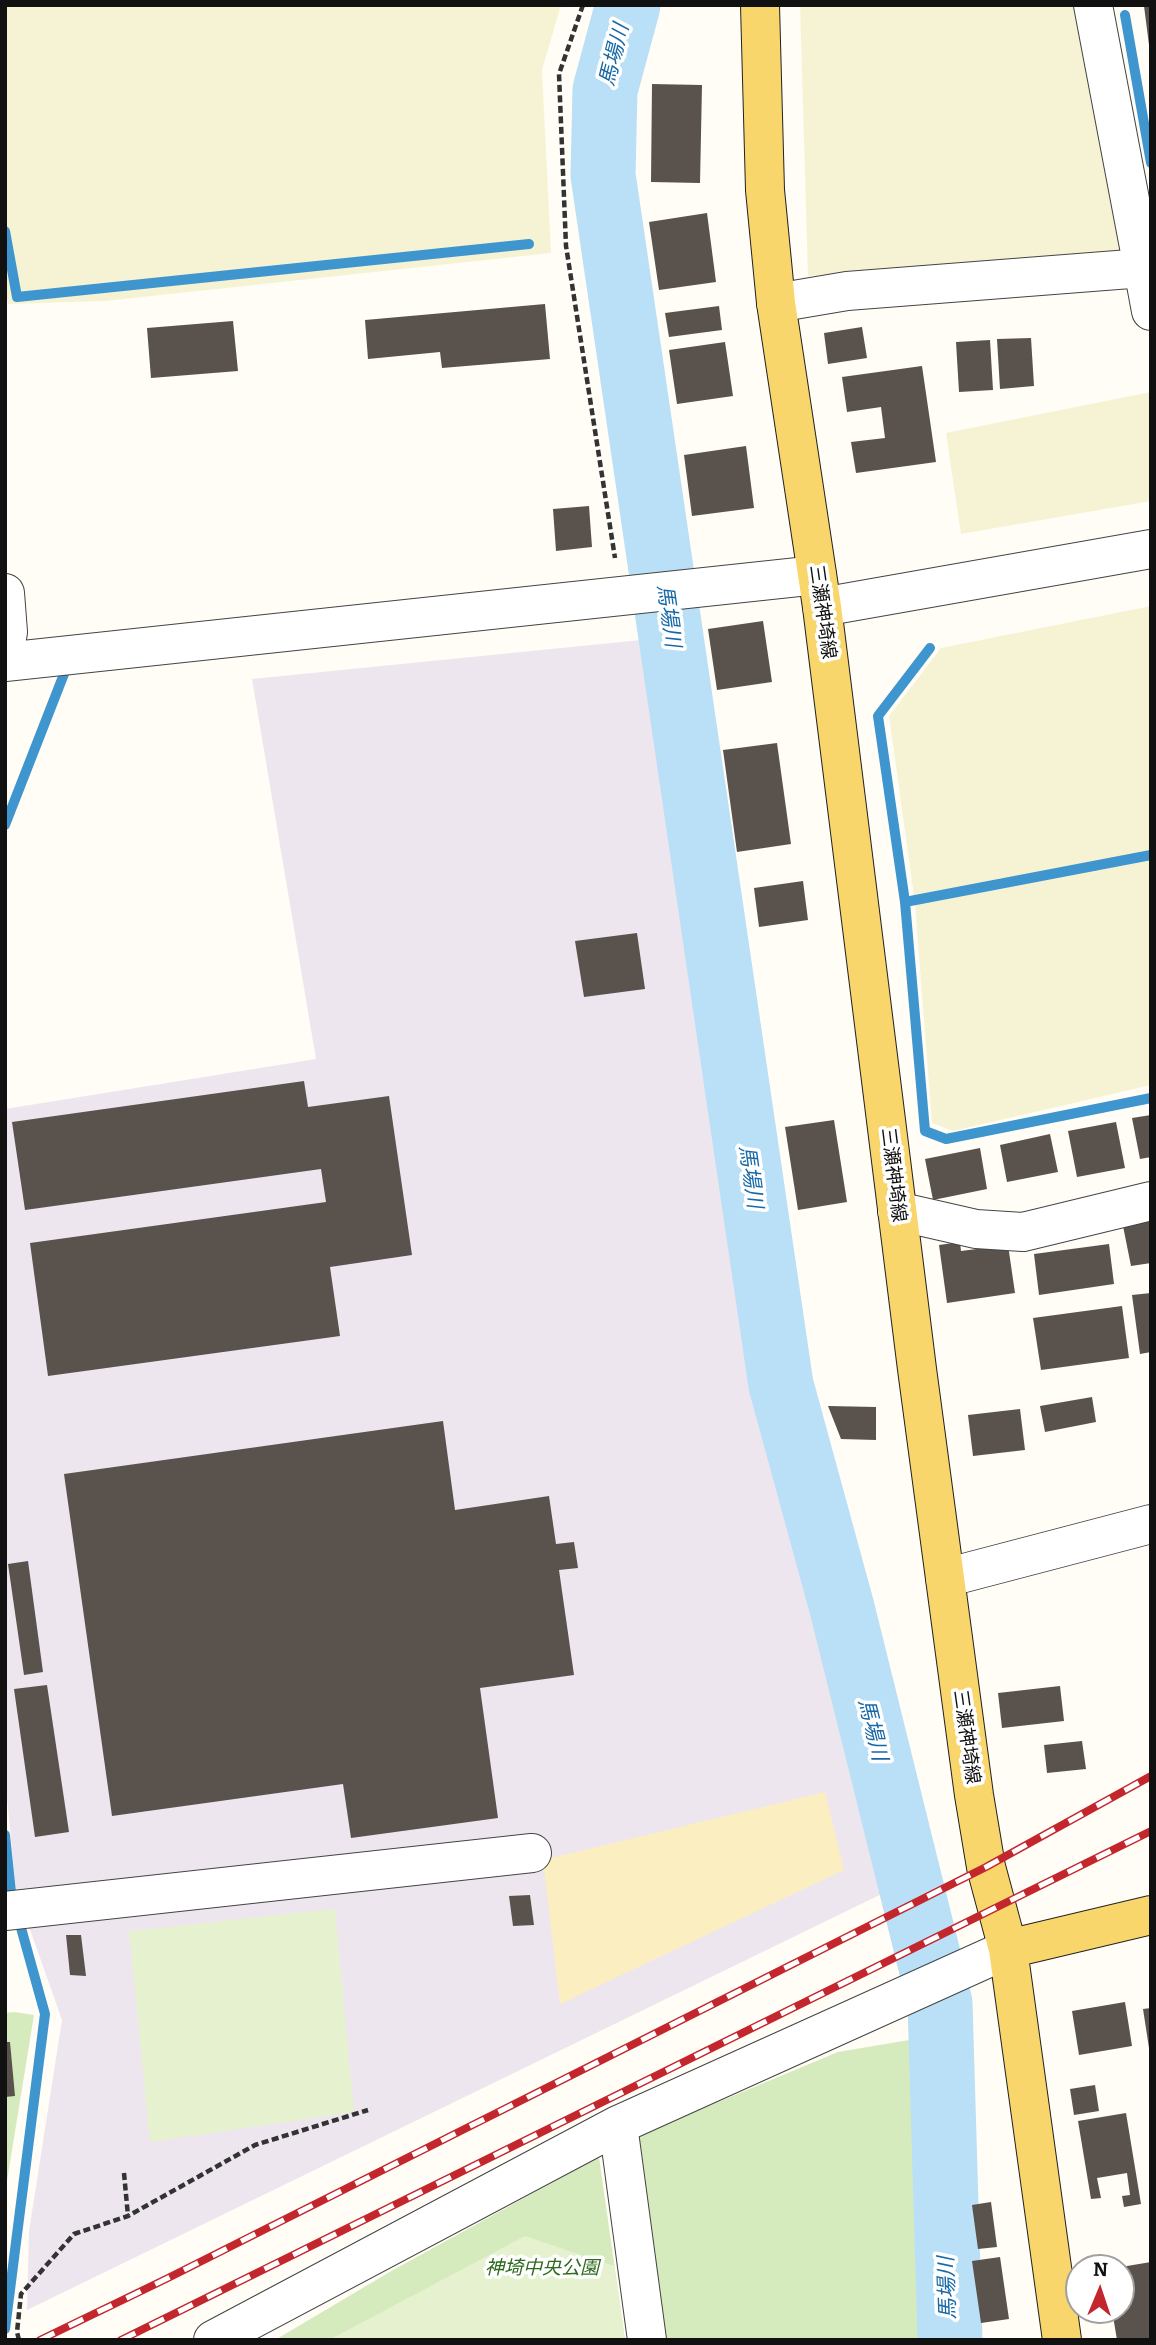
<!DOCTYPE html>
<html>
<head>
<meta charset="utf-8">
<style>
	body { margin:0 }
	#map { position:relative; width:1156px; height:2345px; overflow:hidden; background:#fffdf5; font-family:Bitter,serif }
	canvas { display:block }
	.frame { position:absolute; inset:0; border:7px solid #111; pointer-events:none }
	.north { position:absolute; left:1065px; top:2254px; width:70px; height:70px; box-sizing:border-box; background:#fff; border:2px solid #a0a0a0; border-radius:50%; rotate:2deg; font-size:19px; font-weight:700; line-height:28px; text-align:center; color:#111 }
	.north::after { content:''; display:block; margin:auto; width:24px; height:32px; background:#c4262e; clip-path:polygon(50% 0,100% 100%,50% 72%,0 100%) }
</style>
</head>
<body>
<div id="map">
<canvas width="1156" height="2345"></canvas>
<div class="frame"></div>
<div class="north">N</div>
</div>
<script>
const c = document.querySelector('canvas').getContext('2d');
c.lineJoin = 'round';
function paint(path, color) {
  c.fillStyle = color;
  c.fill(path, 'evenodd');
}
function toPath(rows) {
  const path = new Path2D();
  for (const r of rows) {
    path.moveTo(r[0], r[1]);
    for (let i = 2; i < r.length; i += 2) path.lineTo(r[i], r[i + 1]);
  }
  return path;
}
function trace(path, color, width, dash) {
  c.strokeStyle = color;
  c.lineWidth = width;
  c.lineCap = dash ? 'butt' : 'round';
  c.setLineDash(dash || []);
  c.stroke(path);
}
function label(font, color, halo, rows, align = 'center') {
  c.font = font + ' Bitter,"Noto Sans JP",serif';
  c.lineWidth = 7;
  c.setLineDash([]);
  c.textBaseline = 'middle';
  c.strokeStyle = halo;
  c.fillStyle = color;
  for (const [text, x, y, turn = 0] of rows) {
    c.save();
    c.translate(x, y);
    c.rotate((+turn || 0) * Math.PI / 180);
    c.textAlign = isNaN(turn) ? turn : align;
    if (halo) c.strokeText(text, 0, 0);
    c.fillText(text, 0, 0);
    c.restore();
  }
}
paint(toPath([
	[641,640,762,1434,894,1888,27,2310,29,2231,62,2020,16,1890,5,1777,5,1109,316,1059,252,679]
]), '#eee6ef');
paint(toPath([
	[5,5,561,5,542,70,551,253,105,301,8,304,5,286],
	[800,5,1077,5,1127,260,808,276],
	[1151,392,1151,501,961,534,946,433],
	[1151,606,1151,1085,953,1131,932,1123,915,903,889,716,941,648]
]), '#f6f3d4');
paint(toPath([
	[14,2012,34,2015,5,2193,5,2013],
	[915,2039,928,2340,662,2340,632,2138,838,2052],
	[599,2157,625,2340,275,2340,393,2270]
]), '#d5ebbd');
paint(toPath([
	[825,1792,844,1870,560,2004,543,1860]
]), '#fbeec1');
paint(toPath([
	[335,1909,354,2112,150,2142,129,1931],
	[525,2236,614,2266,625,2340,329,2340]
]), '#e6f2cf');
trace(toPath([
	[1125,15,1151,163],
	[5,231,17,297,529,244],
	[930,648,878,716,905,902,925,1131,946,1139,1151,1098],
	[5,825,64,674],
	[905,902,1151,855],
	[5,1835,11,1892,45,2014,5,2329]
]), '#3f96cf', 10);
trace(toPath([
	[628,5,605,90,603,175,781,1385,842,1608,940,2003,950,2340]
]), '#b9e0f7', 65);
paint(toPath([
	[1151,5,1151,45,1149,45,1144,6],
	[652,84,702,85,700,183,651,182],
	[707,213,716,282,659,290,649,222],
	[545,304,550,359,442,368,440,352,368,359,365,320],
	[719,306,722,330,669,337,665,313],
	[233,321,238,371,151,378,147,328],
	[862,327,867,358,828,364,824,333],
	[1031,338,1034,386,1000,389,997,339],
	[990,340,993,390,959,392,956,342],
	[725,342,733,396,677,404,669,350],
	[922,366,936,462,856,473,851,442,885,438,881,407,847,412,842,377],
	[746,446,754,508,692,516,684,455],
	[589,506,592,547,556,551,553,509],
	[763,621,772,682,717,690,708,629],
	[777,743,791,844,737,852,723,750],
	[803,881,808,920,759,927,754,888],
	[637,933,645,989,584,997,575,941],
	[304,1081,308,1107,389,1096,412,1255,330,1267,340,1336,48,1376,30,1243,326,1202,321,1169,25,1210,12,1122],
	[1151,1115,1151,1157,1140,1159,1132,1118],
	[834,1120,847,1202,798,1210,785,1127],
	[1116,1122,1125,1168,1077,1177,1068,1131],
	[1050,1134,1058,1172,1007,1182,1000,1145],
	[980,1148,987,1189,933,1200,925,1159],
	[1151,1221,1151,1263,1131,1266,1123,1226],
	[960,1242,961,1251,1008,1245,1015,1293,947,1303,939,1245],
	[1109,1244,1114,1284,1039,1295,1034,1254],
	[1151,1293,1151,1352,1140,1354,1132,1295],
	[1122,1306,1129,1358,1041,1370,1033,1318],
	[1092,1397,1096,1422,1045,1432,1040,1406],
	[828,1406,876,1407,876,1440,841,1439],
	[1020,1409,1025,1450,973,1456,968,1415],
	[443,1421,455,1510,549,1496,556,1544,574,1542,578,1568,559,1570,574,1675,480,1688,498,1818,351,1838,343,1784,112,1816,64,1474],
	[28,1561,43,1672,24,1675,8,1564],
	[47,1685,69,1832,35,1837,14,1689],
	[1060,1686,1064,1721,1002,1728,998,1693],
	[1082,1741,1086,1769,1047,1773,1044,1745],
	[530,1895,534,1925,513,1926,509,1896],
	[66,1935,81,1935,86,1976,70,1975],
	[1125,2002,1132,2046,1079,2055,1072,2011],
	[1151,2008,1151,2048,1149,2048,1143,2009],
	[5,2042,10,2042,15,2096,5,2097],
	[1095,2085,1099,2111,1074,2115,1070,2089],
	[1126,2113,1141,2204,1124,2207,1122,2196,1130,2195,1127,2173,1097,2178,1101,2198,1091,2199,1078,2121],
	[991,2202,997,2247,978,2249,972,2205],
	[1000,2257,1009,2319,981,2323,972,2261],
	[1151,2262,1151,2340,1117,2340,1112,2310,1121,2310,1121,2267]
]), '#5a524d');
const minor = toPath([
	[1151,266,1143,268,1151,311],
	[776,303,847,291,1143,268,1093,5],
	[5,593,8,632,5,650],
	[822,607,1151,549],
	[5,662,817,575],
	[897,1211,976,1229,1023,1232,1151,1201],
	[945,1578,1151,1524],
	[5,1911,532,1853],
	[618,2125,647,2340],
	[213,2340,618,2125,1008,1949]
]);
const major = toPath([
	[760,5,765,190,776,303,822,607,917,1369,974,1795,986,1867,1008,1949,1062,2340],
	[1008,1949,1151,1915]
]);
trace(minor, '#444', 40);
trace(major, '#222', 40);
trace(toPath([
	[583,5,559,74,566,246,615,558],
	[124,2173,128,2216],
	[19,2340,17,2332,21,2294,74,2234,128,2216,255,2145,368,2110]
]), '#333', 4.5, [7, 3.5]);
trace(minor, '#fff', 38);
trace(major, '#f9d66b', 38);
const rail = toPath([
	[40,2340,168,2278,986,1867,1151,1776],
	[121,2340,1151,1831]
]);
trace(rail, '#c4262e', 8);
trace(rail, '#fff', 5, [16]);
label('19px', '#111', '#fff', [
	["三瀬神埼線",822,612,82],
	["三瀬神埼線",893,1175,83],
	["三瀬神埼線",966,1737,82]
]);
label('italic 19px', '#2f6b1f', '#fff', [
	["神埼中央公園",542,2269]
]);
label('italic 21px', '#1768a6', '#fff', [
	["馬場川",615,55,-76],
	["馬場川",668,616,82],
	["馬場川",750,1177,82],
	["馬場川",872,1730,76],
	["馬場川",948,2288,-92]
]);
</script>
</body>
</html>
